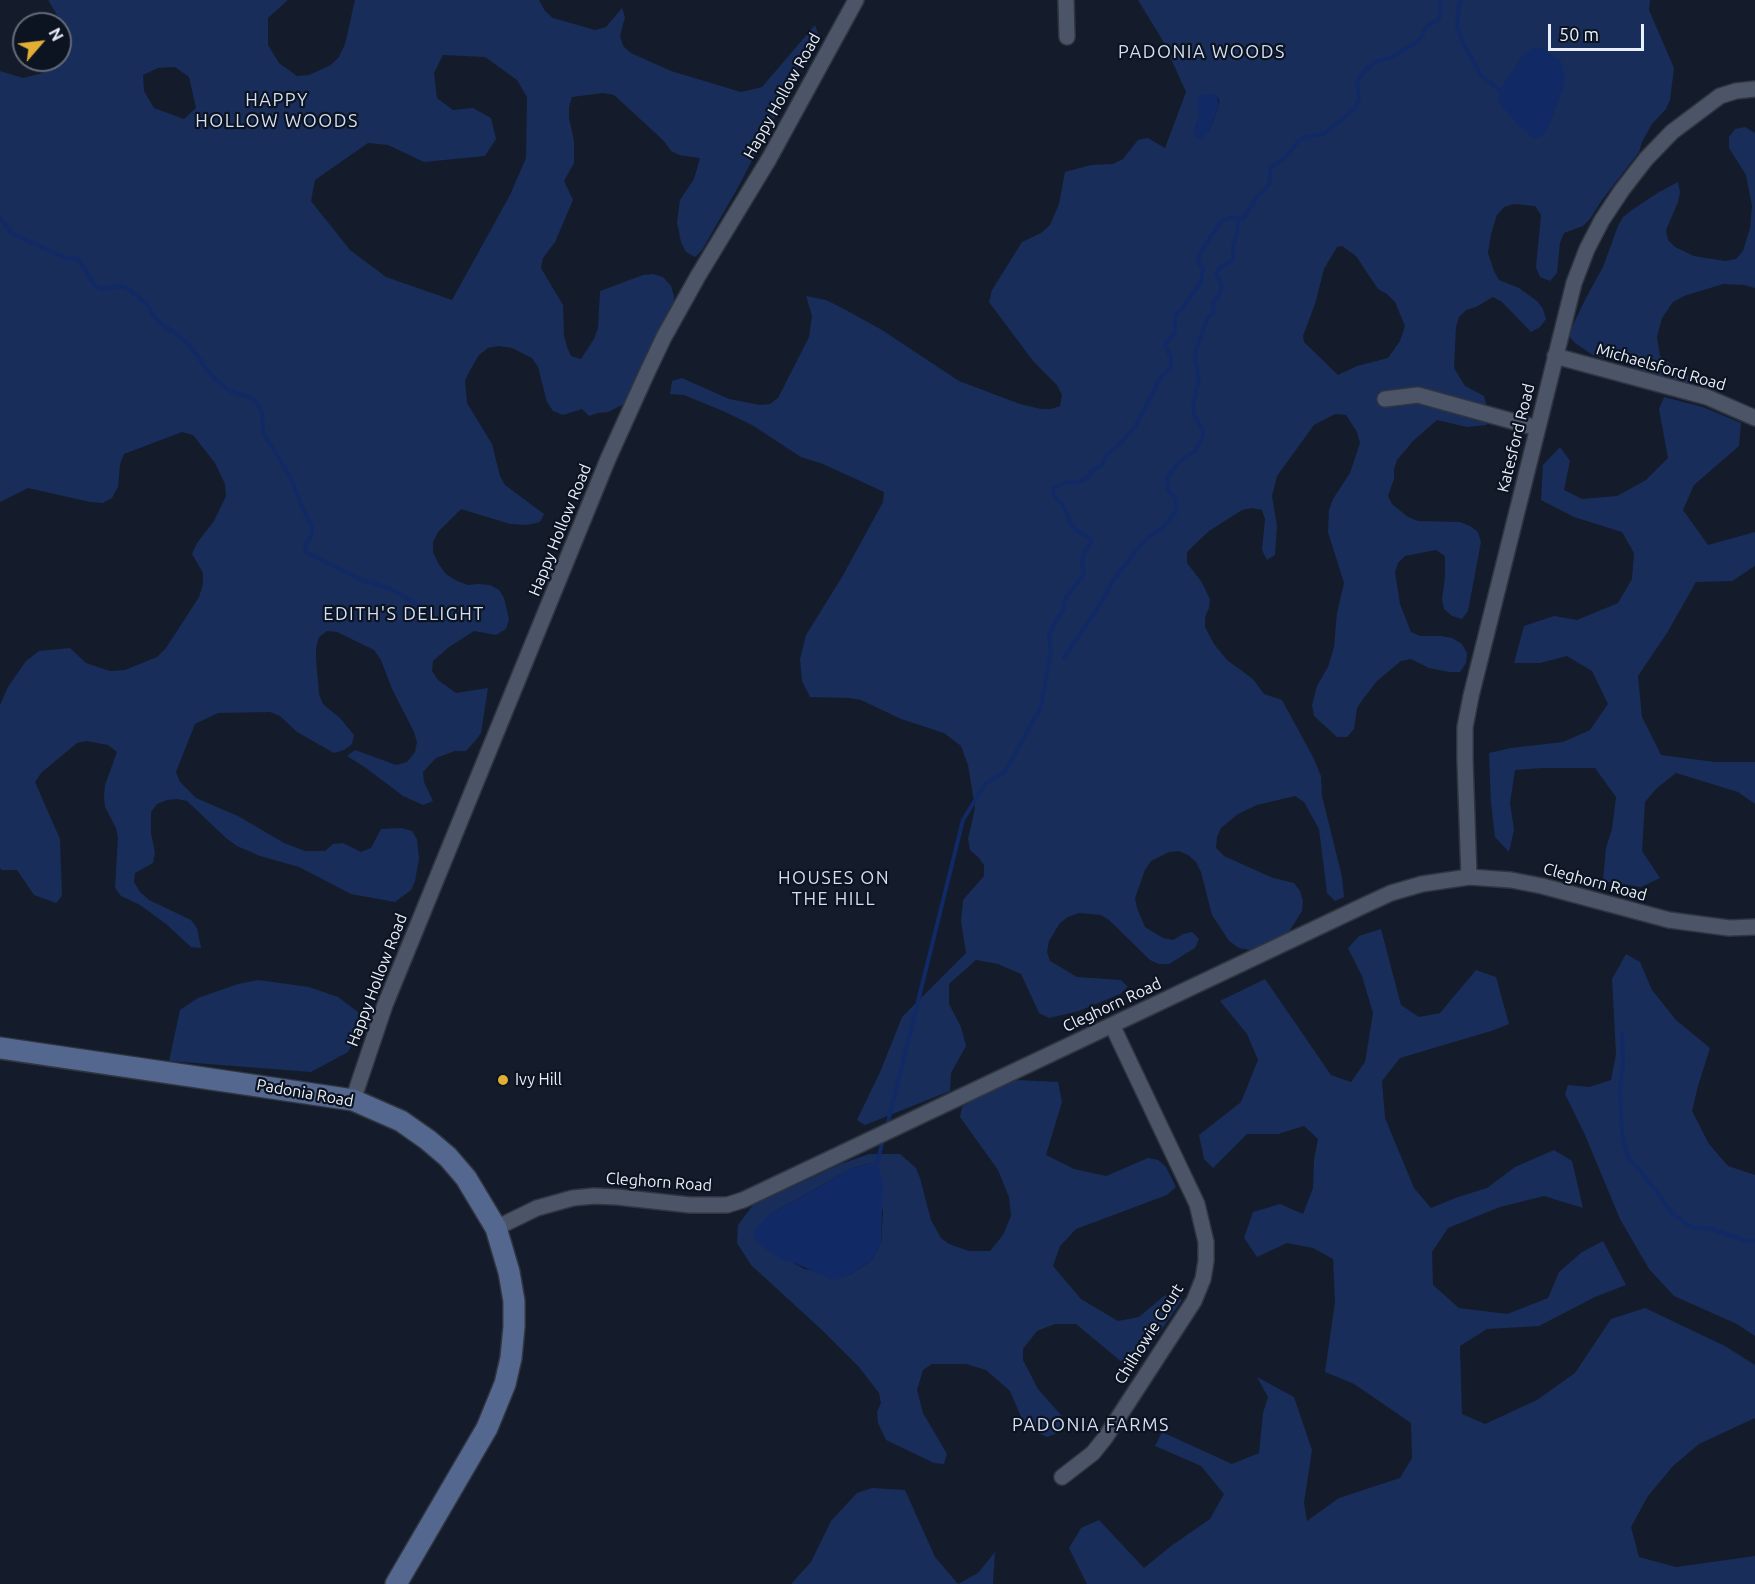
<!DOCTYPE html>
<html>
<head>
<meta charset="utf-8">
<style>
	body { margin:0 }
	#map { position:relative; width:1755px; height:1584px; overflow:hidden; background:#141c2b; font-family:Ubuntu,sans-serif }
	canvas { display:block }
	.north { position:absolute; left:12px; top:12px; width:60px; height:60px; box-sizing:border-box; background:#0c1321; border:2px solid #646b78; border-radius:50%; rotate:62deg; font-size:16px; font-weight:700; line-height:24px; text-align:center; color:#e9effa }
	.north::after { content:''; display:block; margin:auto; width:21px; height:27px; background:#e3ae34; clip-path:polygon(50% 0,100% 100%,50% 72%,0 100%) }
	.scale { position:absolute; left:1548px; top:24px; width:96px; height:27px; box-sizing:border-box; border:3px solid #e9effa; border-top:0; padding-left:8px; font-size:18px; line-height:21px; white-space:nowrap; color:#e9effa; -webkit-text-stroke:4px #0c1321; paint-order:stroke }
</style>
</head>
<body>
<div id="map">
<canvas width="1755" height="1584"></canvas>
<div class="north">N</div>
<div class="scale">50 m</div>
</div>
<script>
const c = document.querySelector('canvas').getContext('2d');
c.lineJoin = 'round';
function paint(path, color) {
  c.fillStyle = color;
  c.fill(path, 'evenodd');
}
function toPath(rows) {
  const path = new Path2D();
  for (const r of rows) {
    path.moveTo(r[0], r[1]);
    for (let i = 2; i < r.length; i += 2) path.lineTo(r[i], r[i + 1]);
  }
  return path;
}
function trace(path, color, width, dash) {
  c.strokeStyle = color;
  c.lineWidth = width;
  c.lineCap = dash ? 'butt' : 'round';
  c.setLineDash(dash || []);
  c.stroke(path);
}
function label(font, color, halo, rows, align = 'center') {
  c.font = font + ' Ubuntu,sans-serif';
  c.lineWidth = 4.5;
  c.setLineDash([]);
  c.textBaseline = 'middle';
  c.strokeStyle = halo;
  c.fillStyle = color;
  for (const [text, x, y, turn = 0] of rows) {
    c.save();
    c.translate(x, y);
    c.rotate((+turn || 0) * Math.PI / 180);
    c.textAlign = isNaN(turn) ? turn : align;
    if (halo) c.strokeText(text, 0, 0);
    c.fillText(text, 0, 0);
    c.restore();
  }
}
paint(toPath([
	[48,0,288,0,268,18,268,45,279,63,297,76,309,75,331,65,339,57,345,44,355,0,539,0,545,11,553,18,595,30,606,27,622,8,625,17,620,36,623,46,631,53,671,71,741,92,762,87,815,25,818,34,796,72,786,96,736,191,702,250,695,257,686,252,681,242,677,222,680,200,694,179,700,158,679,155,671,151,664,141,614,95,603,93,572,97,569,107,569,118,574,141,574,163,564,181,573,200,555,242,543,258,541,268,563,305,564,335,567,347,571,356,581,359,594,339,598,328,600,291,643,275,653,274,663,277,671,286,674,296,673,318,626,403,608,412,598,413,589,416,582,409,563,415,553,411,547,402,538,367,532,358,512,348,499,346,488,348,479,355,469,372,465,381,467,403,492,444,500,476,505,485,544,514,540,522,527,525,510,524,461,509,438,532,433,542,433,552,438,563,446,574,457,581,468,585,478,584,490,585,499,590,504,598,509,619,506,629,496,635,474,631,449,647,433,661,432,671,438,680,456,693,488,688,481,733,475,741,466,751,455,751,436,758,423,772,424,782,433,801,423,805,403,796,366,768,347,756,355,750,396,765,407,762,415,752,417,742,414,732,392,689,381,660,374,650,337,632,327,631,319,637,316,648,316,658,319,694,323,704,340,718,354,735,352,744,344,750,334,753,297,732,280,716,270,712,218,713,195,724,176,772,180,782,196,798,238,816,284,843,305,851,325,851,333,844,343,843,361,852,371,848,381,829,402,828,412,831,417,839,419,859,415,881,411,890,395,902,351,894,299,867,260,856,237,846,226,838,187,801,177,799,167,800,157,804,151,812,151,833,155,853,153,863,135,873,134,882,140,892,149,900,191,920,197,928,201,948,191,947,166,924,140,905,121,896,115,888,118,838,116,828,105,807,104,797,105,785,117,752,108,745,86,741,77,743,41,773,35,782,60,839,62,896,56,903,34,895,17,870,2,870,0,868,0,705,8,687,26,661,39,651,70,648,86,663,110,671,125,670,157,657,166,648,199,597,203,584,203,573,192,554,197,543,214,521,226,496,225,484,215,463,193,435,182,432,124,454,120,464,118,487,112,498,103,503,90,502,28,488,0,502,0,71,23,78,43,73,60,60,69,40,66,30],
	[443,55,485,57,517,80,527,97,526,158,510,195,452,300,386,277,350,250,311,201,315,180,368,143,388,145,424,162,485,156,496,139,491,118,473,108,453,110,437,98,434,73],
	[175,67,189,77,196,108,184,119,154,108,144,91,143,75,158,68],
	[1138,0,1650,0,1649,10,1674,68,1670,100,1666,109,1652,124,1642,142,1639,152,1602,200,1590,219,1583,226,1564,233,1560,243,1557,273,1550,281,1540,277,1536,267,1541,215,1535,206,1514,204,1504,207,1497,215,1491,234,1488,253,1494,271,1499,280,1519,288,1537,301,1543,309,1546,319,1540,327,1531,332,1502,302,1493,297,1476,307,1466,310,1459,317,1456,327,1454,368,1465,386,1484,396,1489,415,1487,425,1467,427,1437,420,1413,441,1397,460,1394,469,1394,479,1388,496,1392,504,1408,517,1418,521,1460,522,1470,526,1478,532,1481,542,1468,611,1462,619,1452,616,1444,609,1442,599,1445,577,1445,556,1436,550,1405,556,1398,563,1395,572,1400,604,1411,632,1420,636,1441,636,1452,638,1462,644,1467,653,1466,663,1460,672,1449,672,1429,668,1411,659,1401,661,1377,681,1363,699,1357,708,1354,729,1347,737,1337,737,1314,716,1312,705,1317,686,1328,667,1334,647,1337,613,1344,583,1328,532,1329,510,1333,499,1350,473,1360,443,1357,432,1346,415,1335,414,1314,425,1277,476,1272,496,1277,526,1275,555,1267,560,1262,550,1265,519,1262,510,1252,508,1242,510,1209,531,1187,552,1187,563,1201,581,1210,599,1209,608,1205,617,1205,627,1214,644,1227,660,1253,679,1264,694,1282,700,1313,757,1321,776,1322,796,1342,877,1344,897,1335,901,1327,893,1319,829,1304,802,1295,796,1257,805,1238,814,1221,828,1217,837,1216,848,1224,856,1273,878,1294,883,1300,891,1303,901,1302,911,1280,946,1261,952,1239,948,1229,941,1212,915,1201,872,1196,862,1188,855,1179,851,1169,852,1151,861,1145,870,1135,898,1137,908,1145,927,1163,938,1173,940,1183,934,1192,932,1199,939,1195,948,1169,964,1159,964,1150,960,1109,920,1101,915,1079,913,1068,917,1060,923,1049,941,1047,952,1050,961,1077,977,1121,980,1128,987,1120,994,1079,1011,1049,1018,1039,1013,1021,974,998,964,976,960,949,984,949,1004,961,1027,966,1046,951,1073,950,1091,865,1125,857,1120,881,1070,902,1017,966,953,961,921,963,900,984,876,984,865,978,857,970,850,968,839,975,808,968,765,961,746,944,733,901,719,861,700,850,698,810,697,802,681,800,659,806,635,842,577,883,502,884,492,823,464,801,457,752,425,723,411,684,395,670,394,672,381,682,378,729,399,760,405,770,404,778,398,809,337,812,316,806,296,826,300,844,309,882,330,959,381,1020,404,1041,409,1051,409,1060,406,1062,395,1057,385,1033,361,989,302,992,290,1022,242,1041,233,1050,225,1059,204,1065,172,1091,165,1113,164,1123,159,1138,140,1148,138,1165,148,1186,92,1163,41],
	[1203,94,1214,94,1219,99,1219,106,1209,131,1194,131,1199,118],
	[1342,246,1356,256,1378,289,1387,294,1395,302,1405,326,1400,341,1388,358,1357,366,1338,375,1304,342,1303,336,1315,304,1324,269,1337,247],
	[1745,127,1755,133,1755,288,1744,285,1723,284,1684,296,1673,302,1662,318,1657,337,1660,356,1694,380,1684,383,1653,375,1615,360,1594,356,1575,343,1568,335,1587,296,1603,267,1618,226,1623,217,1632,210,1659,192,1678,182,1680,192,1678,202,1666,230,1668,240,1675,247,1694,256,1725,261,1736,259,1743,251,1750,228,1752,206,1746,175,1729,148,1729,137,1735,129],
	[1664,397,1703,407,1741,423,1739,446,1694,485,1683,510,1708,545,1755,532,1755,566,1732,581,1696,582,1667,633,1638,676,1642,717,1661,755,1715,762,1755,762,1755,804,1738,792,1676,773,1657,788,1645,802,1642,851,1660,878,1641,887,1603,881,1606,848,1612,829,1616,797,1595,768,1542,768,1515,770,1510,803,1514,830,1509,852,1495,837,1491,803,1489,753,1511,748,1563,742,1590,730,1608,704,1592,671,1567,656,1540,663,1514,663,1524,626,1554,616,1577,620,1618,603,1632,579,1634,553,1622,532,1574,517,1541,500,1543,465,1560,447,1570,461,1564,490,1582,499,1617,496,1646,480,1668,458,1659,409],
	[1381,929,1401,1005,1419,1017,1440,1013,1476,970,1496,977,1509,1024,1491,1031,1400,1058,1382,1081,1385,1118,1414,1188,1431,1208,1458,1197,1487,1188,1515,1167,1554,1150,1572,1161,1583,1208,1544,1196,1500,1207,1448,1228,1432,1252,1433,1285,1459,1308,1507,1314,1548,1298,1559,1272,1582,1252,1603,1241,1626,1285,1595,1297,1539,1326,1487,1329,1460,1346,1462,1414,1485,1424,1537,1400,1575,1373,1611,1319,1645,1308,1725,1346,1755,1365,1755,1418,1699,1444,1673,1466,1648,1496,1631,1527,1639,1557,1676,1567,1755,1556,1755,1584,1087,1584,1069,1548,1081,1528,1099,1520,1144,1568,1171,1546,1210,1519,1224,1494,1201,1466,1155,1446,1162,1432,1232,1464,1259,1453,1263,1413,1268,1397,1257,1377,1294,1397,1312,1450,1304,1503,1307,1521,1339,1498,1400,1478,1412,1458,1411,1423,1354,1384,1325,1372,1335,1302,1333,1259,1313,1248,1287,1243,1257,1257,1244,1238,1253,1212,1280,1204,1303,1214,1313,1188,1314,1160,1318,1139,1304,1126,1278,1134,1247,1134,1213,1168,1204,1159,1199,1135,1241,1102,1258,1060,1247,1034,1220,1001,1265,979,1331,1075,1351,1082,1365,1062,1373,1013,1362,976,1348,948,1359,936],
	[1626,954,1640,962,1652,990,1676,1020,1710,1048,1698,1086,1692,1111,1709,1144,1728,1166,1755,1175,1755,1336,1737,1324,1674,1296,1649,1269,1620,1219,1585,1135,1565,1094,1568,1085,1589,1087,1611,1080,1616,1054,1612,979],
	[258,980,309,987,338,997,362,1015,363,1025,348,1052,311,1072,169,1061,180,1010,198,998,238,984],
	[1017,1080,1058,1082,1062,1102,1046,1155,1074,1169,1106,1176,1148,1158,1158,1160,1166,1167,1176,1187,1167,1195,1076,1229,1060,1246,1053,1266,1081,1299,1118,1321,1139,1317,1164,1296,1174,1292,1182,1300,1137,1365,1123,1363,1076,1324,1055,1324,1037,1331,1023,1349,1023,1360,1038,1389,1061,1415,1065,1426,1057,1433,1047,1437,1029,1428,1022,1419,1010,1391,986,1370,966,1364,932,1364,923,1370,917,1390,923,1413,947,1454,944,1464,934,1463,886,1440,878,1423,877,1412,881,1403,879,1393,859,1367,823,1331,751,1265,737,1243,738,1225,753,1205,841,1164,869,1154,900,1154,916,1168,920,1178,931,1220,941,1238,949,1244,969,1251,990,1251,1003,1235,1011,1216,1009,1197,998,1170,960,1117,962,1107,979,1096],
	[871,1163,883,1212,881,1243,872,1260,850,1275,804,1269,792,1262,769,1215,852,1168],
	[872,1488,905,1490,935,1557,958,1584,978,1573,995,1552,993,1584,791,1584,811,1562,831,1521,857,1493]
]), '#182d59');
paint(toPath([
	[1537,47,1542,48,1560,60,1565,74,1564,85,1554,114,1546,132,1540,137,1533,138,1516,123,1498,101,1499,90,1523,55,1529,50],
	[1203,94,1214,94,1217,96,1219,106,1209,131,1201,139,1196,138,1194,131,1199,118,1197,98],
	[871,1163,877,1164,883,1183,881,1243,872,1260,850,1275,833,1280,792,1262,782,1260,763,1247,754,1237,755,1230,769,1215,852,1168]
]), '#112a66');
trace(toPath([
	[1461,0,1459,4,1457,25,1462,41,1480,74,1499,90],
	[0,218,12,233,63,257,78,259,95,286,103,289,120,286,129,289,147,305,158,322,175,333,189,345,211,375,221,384,230,391,249,397,255,401,262,413,263,429,266,438,290,476,304,511,312,526,311,537,305,545,306,552,362,580,391,589,430,612],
	[1064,657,1096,611,1113,581,1136,551,1148,538,1163,527,1176,512,1175,498,1168,490,1167,478,1178,463,1196,450,1203,435,1203,430,1195,417,1193,407,1199,378,1195,359,1196,349,1207,319,1214,313,1213,303,1221,292,1221,284,1216,274,1219,268,1233,260,1233,246,1237,233,1238,219],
	[1622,1034,1623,1066,1620,1089,1622,1135,1628,1158,1640,1170,1673,1214,1691,1227,1712,1229,1746,1241,1755,1241],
	[887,1126,963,820,985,784,1005,772,1041,707,1051,650,1049,636,1055,622,1063,611,1066,597,1084,575,1082,564,1083,555,1091,543,1090,538,1076,530,1071,524,1064,507,1053,494,1053,488,1065,483,1082,481,1088,477,1091,471,1102,465,1107,454,1118,446,1135,427,1161,377,1171,368,1171,358,1165,344,1175,332,1175,315,1182,309,1201,282,1203,269,1198,261,1200,253,1219,224,1223,220,1230,218,1242,219,1245,216,1257,197,1266,189,1270,181,1270,168,1284,158,1300,140,1307,137,1323,134,1356,108,1359,97,1357,84,1360,76,1375,62,1392,57,1415,43,1422,36,1426,27,1439,19,1441,7,1439,0],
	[877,1164,883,1139]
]), '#112a66', 4);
const street = toPath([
	[1066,0,1067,37],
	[1555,356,1707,397,1755,418],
	[1385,399,1418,395,1537,428],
	[1469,877,1465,760,1465,727,1471,696,1574,283,1587,249,1602,220,1622,190,1646,159,1672,132,1720,96,1736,91,1755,89],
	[353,1100,385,1005,608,459,646,375,664,337,698,276,769,159,856,0],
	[496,1228,537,1208,573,1198,594,1196,617,1197,690,1205,727,1205,743,1200,1365,905,1391,893,1422,884,1469,877,1511,880,1542,886,1669,920,1729,928,1755,927],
	[1062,1477,1093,1453,1105,1438,1194,1301,1203,1279,1206,1261,1206,1242,1197,1204,1112,1025]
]);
const secondary = toPath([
	[0,1048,353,1100,401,1121,428,1140,448,1157,466,1178,496,1228,509,1272,514,1301,514,1327,511,1358,505,1384,487,1428,396,1584]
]);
trace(street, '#303541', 18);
trace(secondary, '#303541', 24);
trace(street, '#4c5567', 15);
trace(secondary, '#54678e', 21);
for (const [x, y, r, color] of [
	[503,1080,6,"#e3ae34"]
]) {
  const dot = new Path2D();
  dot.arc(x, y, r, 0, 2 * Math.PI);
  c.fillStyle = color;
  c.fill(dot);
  trace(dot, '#0c1321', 2);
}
label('16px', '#e9effa', '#0c1321', [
	["Happy Hollow Road",782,96,-61],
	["Michaelsford Road",1661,367,16],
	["Katesford Road",1516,438,-76],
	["Happy Hollow Road",560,530,-68],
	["Cleghorn Road",1595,882,15],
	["Happy Hollow Road",377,980,-69],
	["Cleghorn Road",1112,1005,-25],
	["Padonia Road",305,1093,10],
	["Cleghorn Road",659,1182,4],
	["Chilhowie Court",1149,1334,-58]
]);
label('16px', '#e9effa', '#0c1321', [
	["Ivy Hill",515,1080]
], 'left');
c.letterSpacing = '1.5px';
label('18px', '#d4dff4', '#0c1321', [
	["PADONIA WOODS",1202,52],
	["HAPPY",277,100],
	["HOLLOW WOODS",277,121],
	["EDITH'S DELIGHT",404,614],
	["HOUSES ON",834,878],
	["THE HILL",834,899],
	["PADONIA FARMS",1091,1425]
]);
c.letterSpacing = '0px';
</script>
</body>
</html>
